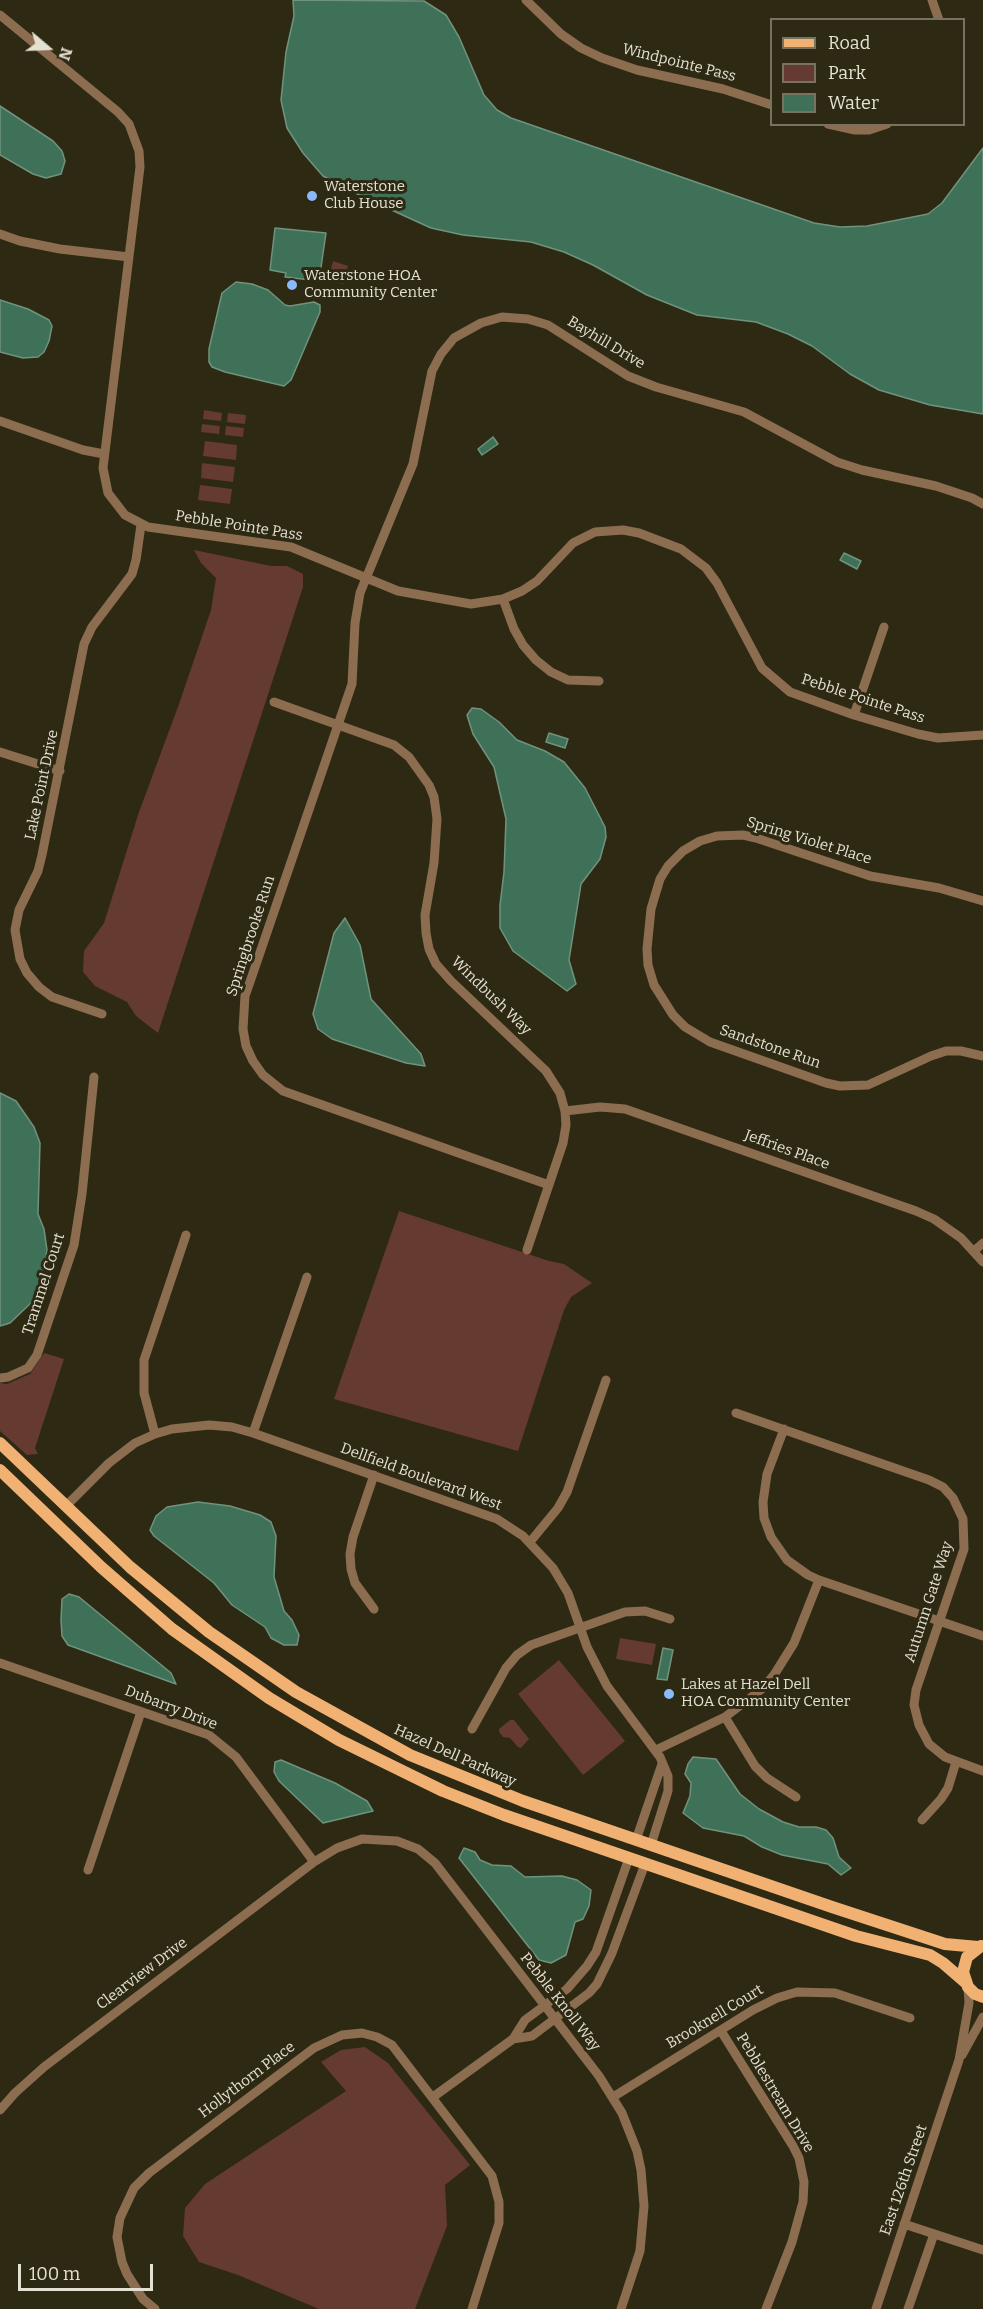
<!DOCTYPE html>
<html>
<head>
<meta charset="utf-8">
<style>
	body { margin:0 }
	#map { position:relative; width:983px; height:2309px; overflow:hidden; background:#2e2913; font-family:Bitter,serif }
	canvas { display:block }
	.legend { position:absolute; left:770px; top:18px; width:195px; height:108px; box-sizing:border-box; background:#2e2913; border:2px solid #777360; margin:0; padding:8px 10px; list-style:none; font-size:18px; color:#e4e1d3 }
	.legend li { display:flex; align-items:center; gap:12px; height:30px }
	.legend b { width:30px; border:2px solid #777360 }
	.north { position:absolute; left:18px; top:18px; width:60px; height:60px; -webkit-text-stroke:4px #2e2913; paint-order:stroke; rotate:109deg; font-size:16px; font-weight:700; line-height:24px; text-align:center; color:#e4e1d3 }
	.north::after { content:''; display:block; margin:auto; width:21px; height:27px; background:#e4e1d3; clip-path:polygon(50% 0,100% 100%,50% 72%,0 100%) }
	.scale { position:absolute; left:18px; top:2264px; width:135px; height:27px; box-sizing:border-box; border:3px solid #e4e1d3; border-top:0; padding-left:8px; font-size:18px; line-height:21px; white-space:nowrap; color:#e4e1d3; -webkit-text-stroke:4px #2e2913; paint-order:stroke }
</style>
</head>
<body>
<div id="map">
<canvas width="983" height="2309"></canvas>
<ul class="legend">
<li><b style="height:8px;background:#f1b172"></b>Road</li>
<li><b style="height:16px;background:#643a31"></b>Park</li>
<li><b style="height:16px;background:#3f7158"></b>Water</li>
</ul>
<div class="north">N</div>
<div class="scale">100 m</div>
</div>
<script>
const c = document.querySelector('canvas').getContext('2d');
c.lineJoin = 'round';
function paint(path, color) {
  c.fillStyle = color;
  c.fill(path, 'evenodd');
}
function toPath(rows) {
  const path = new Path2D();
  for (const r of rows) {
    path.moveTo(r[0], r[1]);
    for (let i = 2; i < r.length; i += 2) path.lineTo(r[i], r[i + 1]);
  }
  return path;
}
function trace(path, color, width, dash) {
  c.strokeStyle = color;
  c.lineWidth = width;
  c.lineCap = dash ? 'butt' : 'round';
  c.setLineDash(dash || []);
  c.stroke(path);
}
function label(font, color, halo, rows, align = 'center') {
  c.font = font + ' Bitter,serif';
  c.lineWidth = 6;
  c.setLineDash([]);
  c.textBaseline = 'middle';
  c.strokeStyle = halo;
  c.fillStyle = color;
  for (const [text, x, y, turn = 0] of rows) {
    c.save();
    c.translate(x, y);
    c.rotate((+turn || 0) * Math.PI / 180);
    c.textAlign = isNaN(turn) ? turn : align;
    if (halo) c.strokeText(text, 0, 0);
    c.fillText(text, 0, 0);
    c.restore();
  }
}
paint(toPath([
	[333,261,348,266,343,284,328,279],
	[204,410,222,413,221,421,203,419],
	[228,413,246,415,245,424,227,422],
	[202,424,220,426,219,434,201,432],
	[226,426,244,428,243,437,225,435],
	[205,441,237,445,236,460,203,456],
	[202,463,235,467,233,482,201,478],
	[200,485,232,489,230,504,198,500],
	[194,550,271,566,287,566,303,574,303,587,158,1033,136,1016,127,1002,95,986,83,972,84,951,104,923,139,812,179,704,211,610,216,578,201,563],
	[399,1211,549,1261,564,1264,592,1283,571,1297,564,1310,518,1451,334,1399],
	[44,1353,64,1359,35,1448,38,1454,27,1455,0,1431,0,1383,7,1384,30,1374],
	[620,1638,656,1644,652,1665,616,1659],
	[559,1660,625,1741,583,1775,518,1694],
	[510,1720,514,1720,529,1739,521,1748,518,1747,510,1738,503,1737,499,1732,499,1729],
	[365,2047,388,2063,470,2165,445,2185,447,2226,415,2309,319,2309,238,2275,199,2262,183,2236,185,2208,205,2184,346,2091,321,2062,341,2050]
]), '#643a31');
const water = toPath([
	[293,0,424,1,446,15,459,37,484,95,497,110,511,118,814,223,840,227,867,226,928,214,942,203,983,148,983,414,930,405,879,390,850,374,812,346,788,334,756,322,697,315,647,295,593,265,564,252,531,242,463,235,431,228,363,197,323,176,303,153,287,128,281,100,286,52,294,16,293,0],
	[0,106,53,141,62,151,65,161,61,174,46,178,33,174,0,155,0,106],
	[275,228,326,233,319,281,285,277,286,273,270,270,275,228],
	[236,282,252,284,268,290,285,305,290,306,314,302,320,305,320,312,291,380,284,386,225,372,212,367,209,362,209,349,222,293,236,282],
	[0,300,28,309,49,320,52,326,49,341,44,352,38,357,23,358,0,352,0,300],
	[493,437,498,444,482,455,478,449,493,437],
	[844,553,861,561,857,569,840,560,844,553],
	[472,708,481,709,499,722,517,740,545,751,564,762,585,788,605,827,606,837,600,859,581,884,569,960,576,984,567,991,513,951,500,928,500,905,504,872,506,819,494,767,473,734,467,715,472,708],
	[549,733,568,739,565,748,546,742,549,733],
	[345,918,360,945,371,999,421,1054,425,1066,406,1063,332,1039,318,1029,313,1014,321,983,334,933,345,918],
	[0,1093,16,1101,34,1127,40,1143,38,1214,44,1229,47,1250,43,1281,33,1301,10,1323,0,1326,0,1093],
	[198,1502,230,1506,260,1515,271,1522,276,1536,274,1577,284,1611,292,1620,299,1635,297,1645,284,1645,271,1638,265,1627,232,1605,214,1583,154,1536,150,1530,156,1516,167,1507,198,1502],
	[69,1594,79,1597,171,1673,176,1684,68,1645,62,1636,61,1620,62,1599,69,1594],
	[663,1648,673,1650,667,1680,657,1679,663,1648],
	[693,1757,716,1759,740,1794,759,1809,783,1822,799,1827,816,1827,826,1830,833,1838,839,1857,851,1868,841,1875,828,1864,782,1855,762,1847,744,1836,703,1828,683,1813,690,1796,691,1783,685,1774,688,1764,693,1757],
	[281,1760,335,1783,367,1801,373,1811,323,1823,279,1781,274,1772,275,1762,281,1760],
	[464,1848,475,1852,480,1860,492,1865,511,1866,525,1877,562,1876,577,1880,591,1890,589,1906,583,1919,575,1922,566,1955,551,1963,539,1960,459,1858,464,1848]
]);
paint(water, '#3f7158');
trace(water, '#70937d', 1.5);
trace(toPath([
	[526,0,561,34,581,48,602,58,637,70,723,89,772,105],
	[932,0,939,20],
	[0,15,118,112,129,124,139,151,140,167,103,468,108,493,125,515,148,527,291,547,398,591,471,604,503,599,522,591,537,581,573,543,595,532,623,530,639,533,681,549,706,568,717,583,762,668,790,692,854,715,918,734,938,738,983,735],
	[828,124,855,130,869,130,887,124],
	[0,234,20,241,60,249,129,257],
	[0,421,83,450,104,454],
	[503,599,514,629,523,645,536,660,551,672,568,680,599,681],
	[274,702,394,745,409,757,429,785,434,797,437,819,434,863,425,915,426,933,429,949,436,964,451,981,546,1071,560,1093,565,1111,566,1125,563,1143,527,1250],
	[854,715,884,627],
	[0,752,60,771],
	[983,901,939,888,870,876,756,838,743,835,717,836,700,841,683,851,668,866,660,879,651,909,647,949,648,965,654,985,673,1015,685,1027,710,1042,826,1083,840,1086,868,1085,931,1056,946,1051,961,1051,983,1056],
	[102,1014,52,997,39,987,27,973,20,959,15,930,19,910,38,871,42,855,84,644,92,627,132,574,136,560,141,525],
	[565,1111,600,1107,625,1109,916,1211,934,1219,961,1238,983,1262],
	[549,1185,283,1091,263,1075,253,1061,246,1046,243,1029,245,996,252,976,352,684,355,623,360,593,413,464,432,371,441,354,454,338,481,323,502,317,528,319,548,325,628,376,656,387,744,412,837,462,862,470,936,486,972,498,983,504],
	[974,1251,983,1243],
	[0,1378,8,1377,28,1368,37,1355,74,1245,82,1194,94,1077],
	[736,1413,929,1480,943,1487,953,1498,963,1519,964,1549,916,1690,914,1705,919,1725,929,1744,945,1757,983,1771],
	[784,1429,767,1474,763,1502,764,1518,771,1537,787,1560,808,1575,819,1580,983,1636],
	[253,1433,307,1277],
	[155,1434,144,1393,144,1360,186,1235],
	[66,1506,109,1463,135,1443,155,1434,172,1429,209,1425,232,1427,253,1433,497,1519,523,1536,553,1568,568,1593,587,1647,607,1686,660,1757,668,1776,668,1791,651,1845],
	[530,1542,558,1508,567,1492,606,1380],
	[374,1609,355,1583,351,1569,350,1554,353,1537,374,1475],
	[0,1663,209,1735,236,1757,314,1862],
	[725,1717,755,1766,767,1778,796,1797],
	[472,1729,506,1668,517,1655,531,1645,625,1612,645,1611,670,1619],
	[656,1750,725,1717,762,1689,774,1675,794,1643,819,1580],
	[922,1820,941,1799,948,1788,956,1762],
	[636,1840,662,1764],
	[88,1870,141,1712],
	[721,2031,793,2146,799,2158,804,2182,803,2202,792,2242,766,2309],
	[513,2039,532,2036,589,1993,597,1984,612,1953,645,1864],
	[962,2055,983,2017],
	[433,2097,513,2039,525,2020,567,1989,587,1966,596,1952,629,1858],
	[613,2097,753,2010,777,1998,797,1992,835,1993,910,2018],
	[0,2110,15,2093,44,2067,314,1862,337,1848,362,1839,397,1841,418,1849,435,1863,599,2076,622,2113,637,2151,641,2170,644,2206,640,2251,621,2309],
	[904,2224,983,2250],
	[155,2309,143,2299,127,2274,122,2262,117,2237,120,2218,134,2188,149,2173,314,2048,342,2035,362,2033,377,2037,392,2045,492,2176,499,2202,499,2223,472,2309],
	[876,2309,959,2060,969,2003,968,1987],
	[908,2309,934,2234]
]), '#8c6d50', 9);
trace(toPath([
	[0,1443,130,1567,209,1632,296,1692,410,1755,523,1801,832,1907,945,1944,978,1947],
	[0,1470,101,1567,172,1629,269,1698,339,1740,443,1791,504,1815,856,1936,930,1955,943,1963,965,1982],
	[981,1946,967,1957,963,1972,968,1987,975,1994,983,1997]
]), '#f1b172', 12);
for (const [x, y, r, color] of [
	[312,196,6,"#8bbafc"],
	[292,285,6,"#8bbafc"],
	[669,1694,6,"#8bbafc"]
]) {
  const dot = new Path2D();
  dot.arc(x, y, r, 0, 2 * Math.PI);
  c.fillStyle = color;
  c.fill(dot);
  trace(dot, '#2e2913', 2);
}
label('15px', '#e4e1d3', '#2e2913', [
	["Windpointe Pass",679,63,14],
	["Bayhill Drive",606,343,31],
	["Pebble Pointe Pass",239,526,9],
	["Pebble Pointe Pass",863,699,18],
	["Lake Point Drive",42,785,-78],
	["Spring Violet Place",809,841,17],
	["Springbrooke Run",251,936,-72],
	["Windbush Way",491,996,44],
	["Sandstone Run",770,1047,19],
	["Jeffries Place",787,1150,20],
	["Trammel Court",44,1284,-72],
	["Dellfield Boulevard West",421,1477,20],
	["Autumn Gate Way",929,1602,-72],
	["Dubarry Drive",171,1708,21],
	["Hazel Dell Parkway",455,1756,24],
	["Clearview Drive",142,1974,-37],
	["Pebble Knoll Way",560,2002,52],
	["Brooknell Court",715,2017,-31],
	["Hollythorn Place",247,2080,-37],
	["Pebblestream Drive",775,2093,59],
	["East 126th Street",904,2180,-71]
]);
label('15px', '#e4e1d3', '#2e2913', [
	["Waterstone",324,187],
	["Club House",324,204],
	["Waterstone HOA",304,276],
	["Community Center",304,293],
	["Lakes at Hazel Dell",681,1685],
	["HOA Community Center",681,1702]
], 'left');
</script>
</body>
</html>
